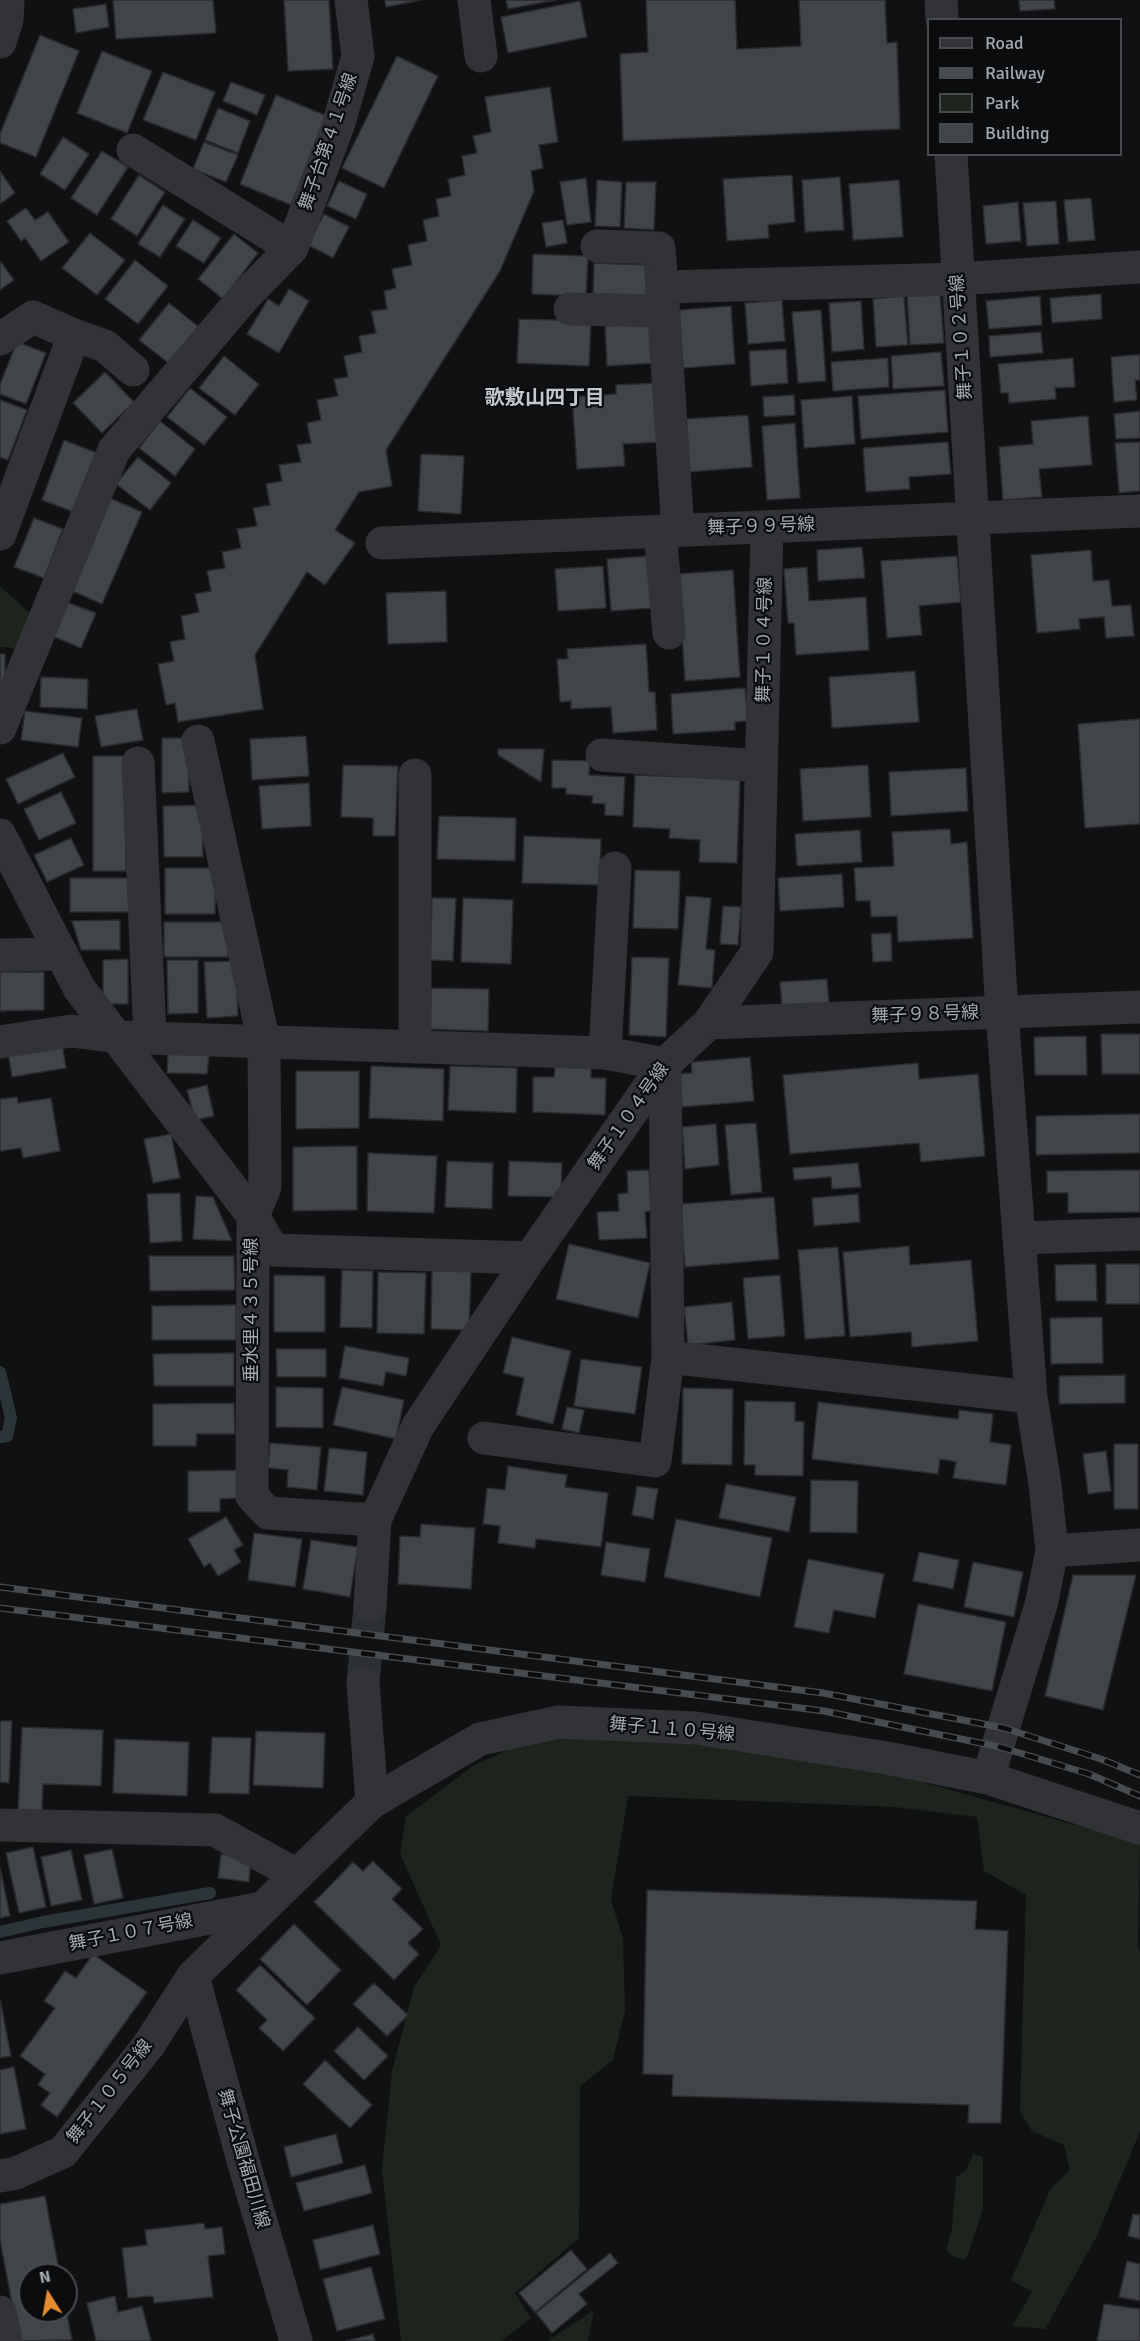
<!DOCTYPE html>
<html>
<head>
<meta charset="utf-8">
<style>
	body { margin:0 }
	#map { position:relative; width:1140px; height:2341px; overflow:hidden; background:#101112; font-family:Signika,sans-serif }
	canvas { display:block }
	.legend { position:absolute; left:927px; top:18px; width:195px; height:138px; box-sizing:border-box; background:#0b0c0d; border:2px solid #474b4f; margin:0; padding:8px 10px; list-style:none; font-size:18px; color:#a2aab2 }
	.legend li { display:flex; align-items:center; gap:12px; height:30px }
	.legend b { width:30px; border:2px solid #474b4f }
	.north { position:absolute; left:18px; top:2263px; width:60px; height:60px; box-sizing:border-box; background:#0b0c0d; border:2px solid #474b4f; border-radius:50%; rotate:349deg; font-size:16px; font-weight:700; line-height:24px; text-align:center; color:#a2aab2 }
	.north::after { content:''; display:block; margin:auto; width:21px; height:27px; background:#e78b33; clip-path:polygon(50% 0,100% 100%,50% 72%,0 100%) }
</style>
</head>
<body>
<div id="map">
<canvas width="1140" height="2341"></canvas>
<ul class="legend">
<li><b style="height:8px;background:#323336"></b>Road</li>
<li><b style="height:8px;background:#494c4f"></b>Railway</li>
<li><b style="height:16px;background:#1d241d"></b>Park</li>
<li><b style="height:16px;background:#414448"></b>Building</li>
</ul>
<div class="north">N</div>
</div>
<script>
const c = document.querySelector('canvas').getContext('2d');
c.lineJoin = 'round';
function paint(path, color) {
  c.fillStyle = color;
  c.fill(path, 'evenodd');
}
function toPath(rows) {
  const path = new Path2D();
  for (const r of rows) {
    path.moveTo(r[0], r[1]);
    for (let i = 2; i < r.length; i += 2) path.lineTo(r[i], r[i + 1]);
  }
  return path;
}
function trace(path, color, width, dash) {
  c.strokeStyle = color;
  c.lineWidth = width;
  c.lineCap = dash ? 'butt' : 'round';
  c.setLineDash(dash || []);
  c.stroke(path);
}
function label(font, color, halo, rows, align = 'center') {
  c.font = font + ' Signika,"Noto Sans JP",sans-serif';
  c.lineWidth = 4.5;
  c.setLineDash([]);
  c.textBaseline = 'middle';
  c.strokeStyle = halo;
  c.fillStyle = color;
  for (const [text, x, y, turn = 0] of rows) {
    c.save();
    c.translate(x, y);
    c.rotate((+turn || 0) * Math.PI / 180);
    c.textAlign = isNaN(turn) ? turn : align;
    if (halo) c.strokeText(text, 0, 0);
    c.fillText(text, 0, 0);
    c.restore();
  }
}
paint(toPath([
	[0,586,33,616,20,648,0,647],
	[541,1735,679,1739,868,1767,1140,1843,1138,1946,1140,1952,1140,2131,1097,2236,1045,2329,1012,2326,1032,2292,1011,2280,1051,2188,1070,2170,1064,2145,1032,2131,1020,2112,1026,1895,984,1871,977,1817,895,1807,628,1796,611,1900,623,1938,625,2011,613,2060,580,2086,579,2238,515,2293,531,2318,501,2341,401,2341,382,2169,392,2071,414,1987,441,1945,400,1854,406,1816,474,1765],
	[973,2154,983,2157,983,2209,966,2260,954,2257,946,2250,952,2228,956,2177,966,2170],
	[594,2310,588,2341,548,2341,552,2338]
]), '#1d241d');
trace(toPath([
	[0,1372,11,1418,7,1436,0,1437],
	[0,1932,43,1922,210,1893]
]), '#2b3539', 12);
const building = toPath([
	[113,0,213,0,216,33,116,39,113,0],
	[284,0,329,0,333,69,288,71,284,0],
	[385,0,421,0,386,7,385,0],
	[506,0,556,0,508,9,506,0],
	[646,0,735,0,737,49,801,46,799,0,885,0,887,43,897,42,900,129,623,141,620,54,648,52,646,0],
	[1019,0,1054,0,1055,9,1020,11,1019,0],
	[580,1,587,37,508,53,501,17,580,1],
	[106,4,109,27,76,33,73,9,106,4],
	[40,35,79,51,36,157,0,143,0,134,40,35],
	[102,51,152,71,127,133,77,113,102,51],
	[397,56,438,76,384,188,342,168,397,56],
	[163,72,215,92,196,140,143,120,163,72],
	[231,82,265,95,257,115,223,101,231,82],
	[550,87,558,142,539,145,543,168,531,171,534,191,500,271,386,450,392,486,359,492,335,530,355,543,325,585,307,572,255,655,263,709,178,722,175,703,166,705,158,664,174,661,170,642,185,639,181,616,199,612,195,594,211,591,207,571,225,568,222,552,241,548,237,529,257,526,253,508,270,505,266,484,282,481,279,465,301,462,297,445,311,443,307,423,321,420,317,400,338,396,334,379,348,377,344,356,362,352,359,336,376,333,371,311,387,309,384,291,396,288,392,269,412,265,408,245,427,241,423,220,439,216,436,199,451,196,448,179,465,175,462,156,477,153,473,136,491,132,485,97,550,87],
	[276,95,327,116,291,205,240,184,276,95],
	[218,108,250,121,238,153,205,140,218,108],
	[63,137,89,154,65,190,40,174,63,137],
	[204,142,238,155,226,182,193,169,204,142],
	[102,151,128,167,97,215,71,198,102,151],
	[0,171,15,193,0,204,0,171],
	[139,175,165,192,137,236,111,219,139,175],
	[792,175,795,222,768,225,769,238,727,241,723,179,792,175],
	[840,177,844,230,805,232,802,180,840,177],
	[586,178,591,222,567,225,560,182,586,178],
	[597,180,622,182,620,227,595,226,597,180],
	[899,180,903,237,853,240,849,184,899,180],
	[339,181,367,194,356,219,327,206,339,181],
	[626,182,656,182,654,230,624,228,626,182],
	[1091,198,1095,240,1068,242,1064,200,1091,198],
	[1056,201,1059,244,1027,246,1023,203,1056,201],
	[1018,202,1021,241,986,244,983,206,1018,202],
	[163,205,185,219,160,257,138,244,163,205],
	[26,208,35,220,48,212,69,242,41,261,25,238,21,241,7,221,26,208],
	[324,214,349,227,333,258,308,245,324,214],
	[193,220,221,238,204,263,176,246,193,220],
	[563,220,567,243,546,247,542,223,563,220],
	[90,233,125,260,97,295,62,268,90,233],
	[234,234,258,253,223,299,198,279,234,234],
	[533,254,588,256,586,296,532,294,533,254],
	[135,260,168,286,138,324,105,299,135,260],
	[0,261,14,280,0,290,0,261],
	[594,263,647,265,646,298,593,296,594,263],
	[289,289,309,301,279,353,247,334,268,299,279,306,289,289],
	[940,294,944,343,910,345,907,295,940,294],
	[1101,294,1102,319,1052,323,1050,298,1101,294],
	[904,296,908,345,876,347,873,299,904,296],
	[1040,296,1042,325,989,329,986,301,1040,296],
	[782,300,785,341,748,344,745,303,782,300],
	[861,301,864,349,832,352,829,303,861,301],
	[169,303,200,328,171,365,139,340,169,303],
	[731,306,735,364,683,368,679,310,731,306],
	[821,310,826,381,798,383,792,312,821,310],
	[519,319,591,321,589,366,517,363,519,319],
	[653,323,655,363,607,366,605,326,653,323],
	[1041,332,1043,353,990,357,989,336,1041,332],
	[17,342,46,353,26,404,0,394,0,384,17,342],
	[786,349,788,383,751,386,749,351,786,349],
	[941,352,944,386,893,389,891,356,941,352],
	[1133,355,1140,355,1140,380,1135,380,1137,400,1114,402,1111,357,1133,355],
	[224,356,259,384,235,415,199,388,224,356],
	[888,358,889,387,833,391,831,362,888,358],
	[1073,358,1075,387,1055,388,1056,399,1009,403,1008,393,1001,393,998,364,1073,358],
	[105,372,134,402,102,433,73,403,105,372],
	[657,383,660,442,623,444,625,466,577,469,572,397,616,394,616,385,657,383],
	[190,388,227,417,204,445,167,417,190,388],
	[945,390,948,432,861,439,858,396,945,390],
	[794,395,795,415,764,417,763,397,794,395],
	[852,396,855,444,804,448,801,400,852,396],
	[0,400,27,410,8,460,0,457,0,400],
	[1140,411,1140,438,1116,439,1114,414,1140,411],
	[748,415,752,467,688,472,685,419,748,415],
	[1088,416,1092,465,1039,469,1042,497,1003,500,999,447,1033,444,1031,421,1088,416],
	[160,421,195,449,175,476,139,448,160,421],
	[795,423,800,498,767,500,762,426,795,423],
	[64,440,97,453,74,512,42,500,64,440],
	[948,442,951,474,909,477,910,489,866,492,863,448,948,442],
	[1140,442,1140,491,1119,493,1115,443,1140,442],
	[421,454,464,456,461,514,418,511,421,454],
	[138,457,171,483,150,510,116,484,138,457],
	[110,498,142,512,102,604,70,590,110,498],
	[34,518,63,529,44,578,14,567,34,518],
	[862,547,865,578,818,581,817,550,862,547],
	[1091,550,1093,581,1109,580,1112,606,1131,605,1134,636,1106,638,1104,617,1079,619,1080,629,1037,633,1031,555,1091,550],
	[650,556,654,608,611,611,607,559,650,556],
	[957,556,961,602,919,606,922,635,887,638,881,561,957,556],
	[603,566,606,608,558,611,555,569,603,566],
	[807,567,809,601,866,597,869,650,796,655,794,623,788,623,784,569,807,567],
	[733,570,740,677,685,681,678,574,733,570],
	[446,591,447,642,388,644,386,593,446,591],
	[66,602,96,613,81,648,52,636,66,602],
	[646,644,649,692,655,692,657,730,613,733,611,707,571,709,571,701,560,702,557,659,568,659,567,649,646,644],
	[0,654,5,654,5,689,0,689,0,654],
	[915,671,919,722,832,728,829,677,915,671],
	[41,677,88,679,87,709,40,707,41,677],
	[745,688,748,721,735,722,735,730,673,734,671,694,745,688],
	[137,709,143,740,101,747,95,716,137,709],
	[25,711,82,718,78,747,21,740,25,711],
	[1140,719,1140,824,1085,828,1078,724,1140,719],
	[306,736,309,776,252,780,250,739,306,736],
	[162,738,189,738,189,792,162,793,162,738],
	[498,749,544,749,541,782,498,755,498,749],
	[63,753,75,777,18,804,6,779,63,753],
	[93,756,125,756,126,871,93,871,93,756],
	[552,760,590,761,589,775,625,777,623,816,605,815,605,804,592,803,593,796,566,794,566,788,552,788,552,760],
	[343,765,398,766,395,836,373,836,373,818,341,817,343,765],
	[868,765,871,817,803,821,800,769,868,765],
	[966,768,968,811,891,816,889,772,966,768],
	[635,775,740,779,737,863,699,862,700,840,669,838,670,829,633,827,635,775],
	[309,783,311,826,262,829,259,786,309,783],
	[61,792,76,823,39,840,24,809,61,792],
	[202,805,203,857,164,857,163,806,202,805],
	[439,816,516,818,515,861,437,859,439,816],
	[950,829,951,844,967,842,973,938,898,942,897,916,871,917,870,901,856,901,854,868,894,866,892,832,950,829],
	[860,830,862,862,797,866,795,834,860,830],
	[524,836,601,839,600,885,522,883,524,836],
	[71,838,84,865,47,882,34,855,71,838],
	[165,868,216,868,215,914,165,914,165,868],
	[635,870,680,871,678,929,633,928,635,870],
	[842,874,844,907,780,911,778,878,842,874],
	[70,878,131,878,131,912,70,912,70,878],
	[686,896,711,898,706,949,715,950,712,988,678,985,686,896],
	[432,898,456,898,453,961,430,960,432,898],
	[463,898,513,900,511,964,461,962,463,898],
	[723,906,741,907,738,945,720,944,723,906],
	[120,920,120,950,81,950,72,921,120,920],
	[164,922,228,922,228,957,164,957,164,922],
	[891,933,892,961,873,962,871,934,891,933],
	[632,957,669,958,666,1037,629,1035,632,957],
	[128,959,128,1004,103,1004,103,960,128,959],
	[167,960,198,960,198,1013,168,1014,167,960],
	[236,961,238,1016,207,1018,204,962,236,961],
	[0,972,44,972,44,1010,0,1011,0,972],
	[827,979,829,1004,782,1007,780,982,827,979],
	[431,988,489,989,488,1031,430,1029,431,988],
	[1101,1034,1140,1034,1140,1074,1102,1074,1101,1034],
	[1086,1036,1087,1075,1035,1075,1034,1037,1086,1036],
	[62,1043,66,1068,12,1077,8,1052,62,1043],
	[168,1053,209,1054,207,1074,167,1073,168,1053],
	[750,1057,754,1101,682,1107,679,1074,692,1073,691,1062,750,1057],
	[918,1063,919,1079,978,1074,985,1156,921,1162,919,1143,790,1154,783,1075,918,1063],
	[371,1066,444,1069,443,1121,369,1118,371,1066],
	[450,1066,517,1068,516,1113,448,1110,450,1066],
	[555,1067,591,1068,591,1078,606,1078,605,1115,533,1112,533,1077,554,1077,555,1067],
	[296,1071,359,1071,359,1128,296,1129,296,1071],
	[207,1085,214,1116,195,1120,187,1090,207,1085],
	[17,1097,18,1103,51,1098,60,1151,23,1158,21,1148,0,1151,0,1099,17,1097],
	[1140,1114,1140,1153,1036,1155,1036,1116,1140,1114],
	[756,1123,762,1192,731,1195,725,1125,756,1123],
	[716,1124,719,1165,685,1169,682,1127,716,1124],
	[171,1134,180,1178,153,1183,144,1139,171,1134],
	[357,1146,357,1210,293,1211,293,1147,357,1146],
	[368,1153,437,1156,434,1213,367,1211,368,1153],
	[447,1161,493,1163,492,1209,445,1207,447,1161],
	[509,1161,562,1163,561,1197,508,1196,509,1161],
	[858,1163,861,1187,832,1189,831,1177,794,1180,793,1168,858,1163],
	[649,1170,651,1211,645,1212,647,1238,599,1240,597,1212,619,1211,618,1194,628,1193,627,1171,649,1170],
	[1140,1170,1140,1212,1068,1213,1068,1193,1047,1193,1047,1171,1140,1170],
	[180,1193,182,1241,150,1243,147,1194,180,1193],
	[858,1194,860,1222,814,1226,812,1198,858,1194],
	[196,1196,213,1197,232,1241,193,1239,196,1196],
	[774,1197,779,1259,685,1267,680,1204,774,1197],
	[569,1244,650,1263,638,1318,556,1299,569,1244],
	[909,1246,910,1265,971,1260,978,1341,912,1347,911,1332,850,1337,843,1252,909,1246],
	[838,1247,845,1336,805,1339,798,1250,838,1247],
	[149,1256,234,1256,235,1290,150,1291,149,1256],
	[1096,1264,1097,1301,1056,1301,1055,1265,1096,1264],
	[1106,1264,1140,1264,1140,1304,1106,1304,1106,1264],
	[342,1270,373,1271,372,1328,340,1327,342,1270],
	[432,1270,471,1271,469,1330,431,1329,432,1270],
	[378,1272,426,1273,424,1334,377,1333,378,1272],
	[274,1275,325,1276,325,1332,274,1332,274,1275],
	[780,1275,785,1336,748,1339,743,1278,780,1275],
	[732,1302,735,1340,688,1345,684,1307,732,1302],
	[236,1305,236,1340,152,1340,152,1306,236,1305],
	[1102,1317,1103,1363,1051,1364,1050,1318,1102,1317],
	[512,1337,571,1351,553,1424,516,1415,524,1378,503,1373,512,1337],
	[345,1346,409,1358,406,1376,386,1372,383,1386,339,1378,345,1346],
	[276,1349,326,1349,326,1377,277,1377,276,1349],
	[234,1353,234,1386,154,1386,153,1354,234,1353],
	[581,1359,642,1367,635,1414,574,1406,581,1359],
	[1125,1375,1125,1403,1059,1404,1059,1376,1125,1375],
	[276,1387,323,1388,323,1428,276,1427,276,1387],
	[342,1387,404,1400,396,1439,333,1425,342,1387],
	[683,1388,733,1389,732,1465,682,1464,683,1388],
	[745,1401,795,1402,795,1421,804,1422,803,1476,755,1475,755,1465,744,1465,745,1401],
	[818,1402,958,1419,959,1410,993,1414,990,1442,1011,1445,1006,1485,953,1478,956,1462,940,1459,938,1474,812,1459,818,1402],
	[234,1403,235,1434,197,1434,196,1446,153,1446,153,1404,234,1403],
	[567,1407,584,1410,579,1433,562,1429,567,1407],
	[270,1443,321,1447,317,1490,287,1487,288,1470,268,1468,270,1443],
	[1114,1444,1138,1444,1138,1509,1114,1509,1114,1444],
	[329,1448,367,1452,363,1495,324,1491,329,1448],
	[1106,1451,1111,1491,1088,1494,1083,1454,1106,1451],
	[508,1466,567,1475,565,1487,608,1493,601,1547,536,1539,535,1548,498,1543,500,1526,483,1524,487,1488,505,1490,508,1466],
	[237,1470,237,1498,220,1499,220,1512,188,1512,188,1471,237,1470],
	[811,1480,858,1481,857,1533,810,1532,811,1480],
	[726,1484,796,1497,789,1532,719,1518,726,1484],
	[637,1486,658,1489,653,1519,632,1515,637,1486],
	[226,1517,243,1545,234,1550,241,1562,218,1576,210,1563,204,1567,188,1539,226,1517],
	[676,1519,772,1538,760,1597,664,1577,676,1519],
	[421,1524,475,1528,471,1589,398,1584,400,1536,420,1537,421,1524],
	[254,1533,302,1539,295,1587,248,1580,254,1533],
	[311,1540,358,1547,350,1597,303,1589,311,1540],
	[606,1542,650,1549,645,1582,601,1575,606,1542],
	[919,1552,959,1560,953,1589,913,1581,919,1552],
	[808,1559,884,1574,875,1618,834,1610,829,1633,794,1627,808,1559],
	[973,1562,1023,1572,1014,1617,964,1607,973,1562],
	[1073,1575,1136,1575,1103,1710,1045,1696,1073,1575],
	[918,1604,1006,1622,992,1691,904,1674,918,1604],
	[0,1721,12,1721,9,1783,0,1782,0,1721],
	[22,1727,103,1730,101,1786,43,1784,42,1811,18,1810,22,1727],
	[256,1731,325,1733,323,1788,253,1785,256,1731],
	[212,1737,251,1738,249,1794,209,1793,212,1737],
	[115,1739,189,1742,187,1796,113,1793,115,1739],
	[33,1847,46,1907,19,1913,6,1853,33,1847],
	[112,1849,123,1898,94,1904,84,1855,112,1849],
	[71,1850,82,1900,51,1906,41,1857,71,1850],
	[221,1854,251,1857,249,1882,218,1878,221,1854],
	[373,1861,402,1889,392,1899,423,1929,408,1943,419,1954,394,1980,314,1902,353,1862,363,1871,373,1861],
	[0,1867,10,1916,0,1918,0,1867],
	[647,1890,977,1901,975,1929,1008,1931,1001,2123,968,2123,969,2105,672,2096,673,2075,643,2074,647,1890],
	[294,1924,341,1970,307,2005,260,1959,294,1924],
	[93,1954,147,1992,57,2117,41,2105,50,2093,38,2085,45,2074,20,2056,55,2008,44,2001,65,1971,76,1978,93,1954],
	[260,1965,315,2018,283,2051,259,2028,267,2020,236,1990,260,1965],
	[374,1983,408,2015,387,2036,353,2004,374,1983],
	[0,1999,11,2056,0,2058,0,1999],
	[358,2027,388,2056,364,2080,334,2051,358,2027],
	[325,2060,372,2105,350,2128,303,2084,325,2060],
	[14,2067,26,2129,0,2134,0,2070,14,2067],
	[336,2134,343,2163,291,2177,284,2147,336,2134],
	[365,2165,372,2193,304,2211,296,2183,365,2165],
	[45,2196,60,2275,30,2275,30,2311,66,2309,72,2340,19,2341,0,2240,0,2204,45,2196],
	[1133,2214,1140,2215,1140,2239,1128,2236,1133,2214],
	[204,2223,205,2229,222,2227,225,2254,208,2256,213,2297,154,2303,153,2296,128,2298,122,2248,147,2245,145,2230,204,2223],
	[373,2225,380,2254,320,2270,313,2240,373,2225],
	[571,2250,587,2269,535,2312,519,2293,571,2250],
	[610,2253,618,2263,579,2294,587,2304,552,2333,536,2313,610,2253],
	[1127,2261,1140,2264,1140,2301,1119,2297,1127,2261],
	[371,2267,385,2319,337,2331,323,2279,371,2267],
	[115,2296,118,2312,142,2306,151,2341,96,2341,87,2303,115,2296],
	[1104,2304,1140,2309,1140,2341,1097,2341,1104,2304],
	[373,2334,375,2341,346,2341,373,2334]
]);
paint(building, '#414448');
trace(building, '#2a2b2e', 1.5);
trace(toPath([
	[363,1683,370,1606]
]), '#2d3032', 33, [33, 16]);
trace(toPath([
	[474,0,481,56],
	[941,0,942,20],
	[0,42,7,20,8,0],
	[133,150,292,248],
	[951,154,1002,1012,1031,1397,1045,1484,1052,1551,1041,1605,988,1778],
	[597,246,659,248,662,287],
	[570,309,663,311],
	[0,339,33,317,74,335],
	[678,531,662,287,958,279,1140,267],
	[660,532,669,633],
	[0,534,74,335,105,346,133,370],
	[382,543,1140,511],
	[0,728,114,450,245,296,292,248,338,126,358,56,351,0],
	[198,741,264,1042,265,1187,253,1216,273,1250,530,1258],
	[602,755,761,766],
	[138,763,150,1038],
	[415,775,415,1047],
	[0,835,79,988,253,1216,252,1496,268,1513,375,1520],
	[0,955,62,954],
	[709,1023,1140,1007],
	[0,1042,71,1031,119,1037,605,1053,665,1064,668,1357,655,1461,484,1438],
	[605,1053,615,868],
	[1019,1238,1140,1234],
	[668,1357,1031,1397],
	[1052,1551,1140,1545],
	[370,1606,375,1520,418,1426,530,1258,665,1064,709,1023,757,952,767,527],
	[363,1683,372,1802],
	[0,1825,215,1830,297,1875],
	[0,1958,262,1908],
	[193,1976,244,2164,296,2341],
	[0,2176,16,2173,63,2152,148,2046,193,1976,372,1802,480,1739,559,1722,696,1728,887,1758,988,1778,1140,1828],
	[0,2312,6,2341]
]), '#323336', 33);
const rail = toPath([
	[0,1587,823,1693,1004,1728,1101,1759,1140,1775],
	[0,1608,824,1711,1000,1747,1089,1774,1140,1796]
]);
trace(rail, '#494c4f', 7);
trace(rail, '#0b0c0d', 4.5, [14]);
label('18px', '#a2aab2', '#0b0c0d', [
	["舞子台第４１号線",329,142,-71],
	["舞子１０２号線",962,337,-94],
	["舞子９９号線",761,527,-2],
	["舞子１０４号線",765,640,-89],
	["舞子９８号線",925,1015,-2],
	["舞子１０４号線",629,1117,-55],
	["垂水里４３５号線",252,1310,-90],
	["舞子１１０号線",672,1730,5],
	["舞子１０７号線",131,1933,-11],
	["舞子１０５号線",110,2092,-52],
	["舞子公園福田川線",243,2159,74]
]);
label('bold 20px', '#c3c8ce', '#0b0c0d', [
	["歌敷山四丁目",545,399]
]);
</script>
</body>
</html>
